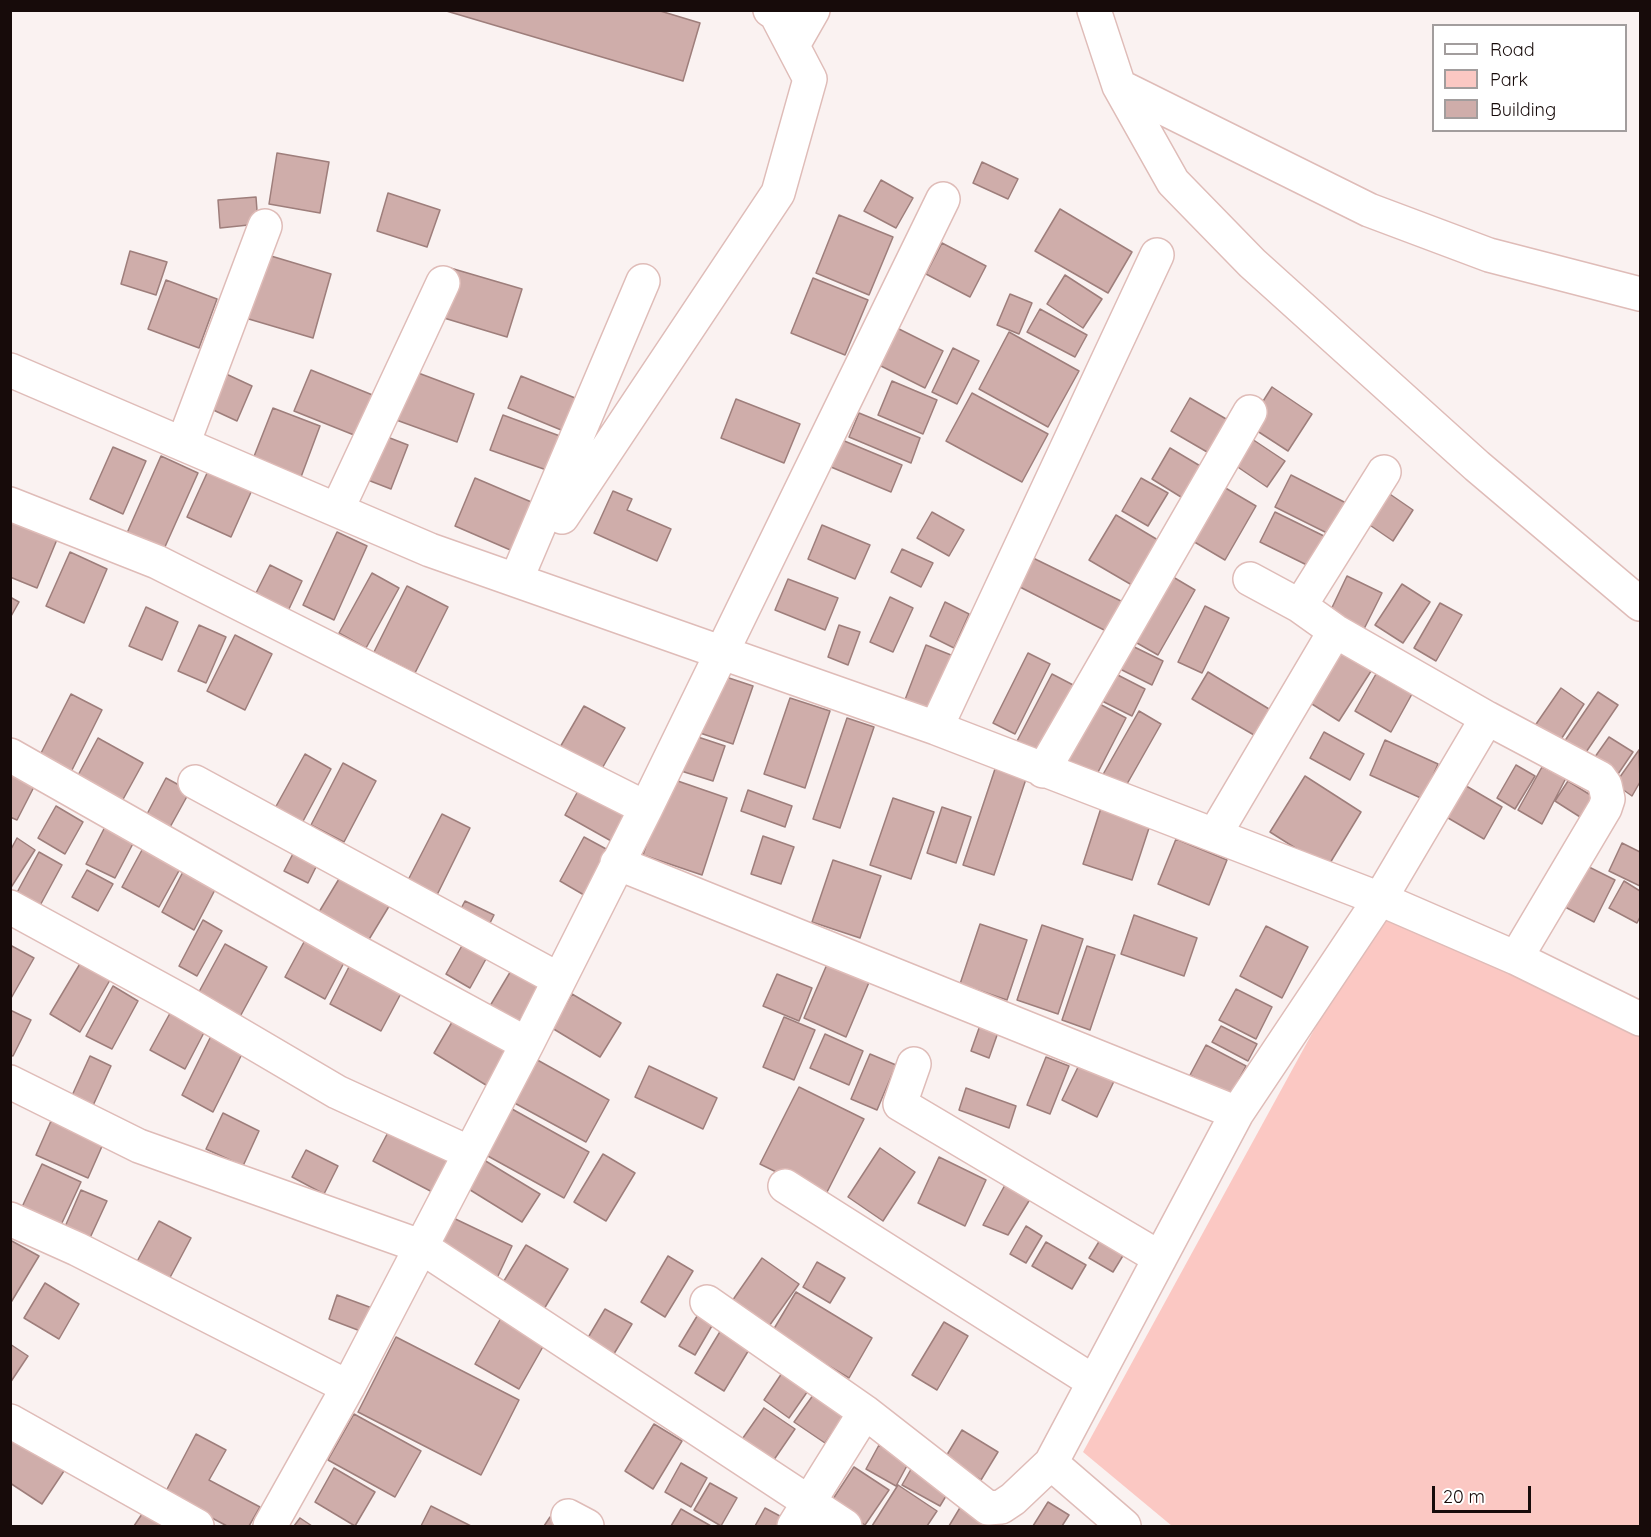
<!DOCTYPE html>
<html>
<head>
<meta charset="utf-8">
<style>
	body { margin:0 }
	#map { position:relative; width:1651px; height:1537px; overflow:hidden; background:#faf2f1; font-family:Quicksand,sans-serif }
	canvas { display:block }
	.frame { position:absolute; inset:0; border:12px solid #170b0a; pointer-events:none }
	.legend { position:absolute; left:1432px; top:24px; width:195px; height:108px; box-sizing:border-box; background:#fff; border:2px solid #a29d9d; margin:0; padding:8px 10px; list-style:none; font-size:18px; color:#170b0a }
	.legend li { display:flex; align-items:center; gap:12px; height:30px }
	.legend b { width:30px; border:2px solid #a29d9d }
	.scale { position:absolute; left:1432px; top:1486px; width:99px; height:27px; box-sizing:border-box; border:3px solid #170b0a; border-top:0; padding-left:8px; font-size:18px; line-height:21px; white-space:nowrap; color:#170b0a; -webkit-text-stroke:4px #fff; paint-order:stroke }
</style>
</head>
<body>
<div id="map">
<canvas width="1651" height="1537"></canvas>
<div class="frame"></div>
<ul class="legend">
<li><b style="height:8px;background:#fff"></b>Road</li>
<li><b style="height:16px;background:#fbc8c3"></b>Park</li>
<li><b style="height:16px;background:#cfadaa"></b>Building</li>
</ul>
<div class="scale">20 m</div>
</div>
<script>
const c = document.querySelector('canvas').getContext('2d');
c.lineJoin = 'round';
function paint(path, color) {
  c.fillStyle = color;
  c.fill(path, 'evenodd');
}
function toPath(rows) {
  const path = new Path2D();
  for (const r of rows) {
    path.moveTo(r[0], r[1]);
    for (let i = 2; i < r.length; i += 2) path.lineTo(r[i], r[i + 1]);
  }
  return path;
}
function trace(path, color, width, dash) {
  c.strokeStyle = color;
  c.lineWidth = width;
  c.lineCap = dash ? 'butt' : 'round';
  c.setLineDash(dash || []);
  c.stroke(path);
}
paint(toPath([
	[1379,911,1640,1030,1640,1526,1172,1526,1083,1452]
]), '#fbc8c3');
const building = toPath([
	[443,10,657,10,700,23,683,81,443,10],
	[277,153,329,162,320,213,269,204,277,153],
	[982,162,1018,179,1008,199,973,183,982,162],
	[881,180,913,198,896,228,864,211,881,180],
	[388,193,440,210,427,247,377,231,388,193],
	[256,197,258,224,220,228,218,200,256,197],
	[1060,209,1132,252,1108,293,1035,251,1060,209],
	[839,215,893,237,869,295,816,273,839,215],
	[942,243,986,266,970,297,926,274,942,243],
	[130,251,167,262,156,295,121,284,130,251],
	[261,253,331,274,313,338,242,317,261,253],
	[447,267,522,289,507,337,434,315,447,267],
	[1065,275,1102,299,1083,328,1047,304,1065,275],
	[813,278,868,300,845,355,791,333,813,278],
	[166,280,217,299,199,348,148,329,166,280],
	[1010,294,1032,303,1019,334,997,325,1010,294],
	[1040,309,1087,335,1075,357,1027,332,1040,309],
	[891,325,943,351,925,388,873,362,891,325],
	[1009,332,1079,371,1048,427,979,389,1009,332],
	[953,348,979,361,957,404,932,392,953,348],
	[405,368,474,394,457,442,388,417,405,368],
	[311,370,375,396,359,437,294,411,311,370],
	[224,373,252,386,237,421,209,408,224,373],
	[521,376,580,400,566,432,508,408,521,376],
	[892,381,937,400,923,434,878,415,892,381],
	[1272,387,1312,414,1288,451,1248,425,1272,387],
	[972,393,1048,434,1022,482,946,441,972,393],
	[1190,398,1233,423,1214,456,1171,431,1190,398],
	[736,399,800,424,784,463,721,438,736,399],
	[273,408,320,426,301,477,253,459,273,408],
	[859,413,920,438,911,463,849,437,859,413],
	[503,415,568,439,555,473,490,450,503,415],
	[377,433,408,445,391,489,360,477,377,433],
	[1243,433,1285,461,1267,487,1226,459,1243,433],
	[842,440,902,465,891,492,831,467,842,440],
	[113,447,146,461,123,514,90,499,113,447],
	[1170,448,1207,470,1189,502,1152,479,1170,448],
	[161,456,198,473,164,549,127,533,161,456],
	[208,471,252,490,231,537,187,517,208,471],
	[1291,475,1348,504,1333,536,1275,507,1291,475],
	[475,478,536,504,515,552,455,526,475,478],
	[1141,478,1168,493,1148,526,1122,511,1141,478],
	[1217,483,1256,506,1225,560,1186,537,1217,483],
	[1381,488,1413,510,1393,541,1361,519,1381,488],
	[613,491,632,499,627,510,671,529,657,561,594,533,613,491],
	[932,512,964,530,949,556,917,538,932,512],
	[1275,512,1330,539,1315,569,1260,542,1275,512],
	[1116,515,1163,543,1137,588,1089,560,1116,515],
	[10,517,58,537,37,588,10,577,10,517],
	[822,525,870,545,855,579,808,559,822,525],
	[337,532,367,546,334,620,303,605,337,532],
	[902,549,933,563,921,587,891,572,902,549],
	[70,552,107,569,84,623,46,606,70,552],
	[1031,557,1123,602,1108,632,1016,585,1031,557],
	[270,565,302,581,288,611,255,595,270,565],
	[372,573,399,588,366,648,339,633,372,573],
	[1168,574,1195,590,1158,655,1130,639,1168,574],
	[1347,576,1382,593,1361,635,1327,618,1347,576],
	[788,579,838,598,825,630,775,610,788,579],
	[1402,584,1430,602,1403,643,1375,625,1402,584],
	[407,586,448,607,415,673,374,652,407,586],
	[10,597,19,602,10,618,10,597],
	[890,597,913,608,893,652,870,642,890,597],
	[945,602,969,614,954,648,930,636,945,602],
	[1440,603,1462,615,1436,661,1414,648,1440,603],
	[1205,606,1229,618,1202,673,1178,662,1205,606],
	[146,607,178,622,162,660,129,646,146,607],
	[199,625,226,637,206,683,178,671,199,625],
	[839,625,860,632,848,665,828,657,839,625],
	[235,635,272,654,245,710,207,691,235,635],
	[1124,642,1163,661,1152,685,1112,665,1124,642],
	[926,645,956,657,932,717,903,705,926,645],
	[1339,646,1373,668,1339,721,1304,699,1339,646],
	[1028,653,1050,664,1015,734,993,723,1028,653],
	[1108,670,1145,689,1132,716,1094,697,1108,670],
	[1208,672,1269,709,1254,735,1192,699,1208,672],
	[1052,674,1077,687,1042,757,1016,743,1052,674],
	[1376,674,1412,694,1391,732,1355,711,1376,674],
	[720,675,753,686,733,744,700,733,720,675],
	[1561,688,1584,704,1556,747,1532,730,1561,688],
	[1598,692,1618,705,1580,761,1560,748,1598,692],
	[71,694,102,710,70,774,38,759,71,694],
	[790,698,830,711,805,788,764,774,790,698],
	[1094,701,1126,718,1095,778,1063,761,1094,701],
	[584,706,625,728,600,772,559,749,584,706],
	[1139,711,1161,724,1123,791,1101,778,1139,711],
	[847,718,874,727,840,828,813,819,847,718],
	[1324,732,1364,754,1350,780,1310,758,1324,732],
	[689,734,725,746,713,781,678,770,689,734],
	[1609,737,1633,752,1614,780,1590,764,1609,737],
	[98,738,143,763,121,803,76,779,98,738],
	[1385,740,1438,764,1423,799,1370,775,1385,740],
	[1639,750,1640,782,1632,796,1615,784,1639,750],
	[305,754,331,769,301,825,274,810,305,754],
	[343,763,376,781,344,842,311,825,343,763],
	[1516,765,1535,776,1515,809,1497,798,1516,765],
	[10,767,37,781,17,820,10,817,10,767],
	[1542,767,1566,778,1542,824,1518,810,1542,767],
	[995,769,1026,779,994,875,963,865,995,769],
	[1305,776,1361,812,1327,868,1270,832,1305,776],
	[166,778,190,791,169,829,146,816,166,778],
	[669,778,727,798,702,875,643,855,669,778],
	[1456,780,1502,807,1484,839,1443,815,1456,780],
	[1568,781,1600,801,1588,822,1555,801,1568,781],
	[579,789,627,816,613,842,565,815,579,789],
	[748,790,792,806,785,827,741,811,748,790],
	[893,798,934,812,911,879,870,865,893,798],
	[56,806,83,822,65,854,38,838,56,806],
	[942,807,971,817,956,863,927,853,942,807],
	[1101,808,1150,825,1132,880,1083,864,1101,808],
	[442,814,470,828,435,899,406,884,442,814],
	[109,819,138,834,115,878,86,864,109,819],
	[763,836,794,847,781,884,751,874,763,836],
	[149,837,186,858,159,907,122,887,149,837],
	[584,837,608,850,584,895,560,881,584,837],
	[17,838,35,850,10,889,10,851,17,838],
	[1176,839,1227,860,1209,905,1158,884,1176,839],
	[1622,843,1640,852,1640,886,1609,871,1622,843],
	[297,846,321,857,308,883,284,871,297,846],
	[39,852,62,865,37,911,14,898,39,852],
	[833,860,881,876,860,938,812,922,833,860],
	[1585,865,1615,880,1594,922,1565,907,1585,865],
	[185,868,217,886,194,930,162,912,185,868],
	[345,869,394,898,368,941,319,912,345,869],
	[87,870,113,884,98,911,72,897,87,870],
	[1624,881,1640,891,1640,917,1637,923,1609,908,1624,881],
	[465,901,494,915,485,933,456,918,465,901],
	[1134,915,1197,938,1184,976,1121,954,1134,915],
	[203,920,222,931,197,976,179,966,203,920],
	[980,924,1027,940,1007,1000,960,984,980,924],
	[1042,925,1083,939,1058,1014,1017,1000,1042,925],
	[1266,926,1308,947,1282,998,1240,976,1266,926],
	[310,931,349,953,325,999,285,977,310,931],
	[468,935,492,948,470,988,446,974,468,935],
	[225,944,267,967,236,1024,194,1001,225,944],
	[10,945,34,958,10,1000,10,945],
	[1087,946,1115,955,1090,1030,1062,1020,1087,946],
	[354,957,406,984,381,1031,330,1004,354,957],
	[81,962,110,980,80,1032,50,1014,81,962],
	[828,962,870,980,846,1037,804,1018,828,962],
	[512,969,540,987,515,1028,487,1011,512,969],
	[777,974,812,988,799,1021,763,1006,777,974],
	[113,986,138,1001,112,1049,86,1036,113,986],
	[1236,989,1272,1007,1256,1039,1219,1020,1236,989],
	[572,994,621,1023,600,1057,552,1028,572,994],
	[175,1004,209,1023,185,1069,150,1050,175,1004],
	[10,1010,31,1020,13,1056,10,1055,10,1010],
	[984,1014,1002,1021,989,1058,971,1051,984,1014],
	[455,1017,516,1054,494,1090,434,1053,455,1017],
	[784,1017,815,1030,794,1080,763,1067,784,1017],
	[1221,1026,1257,1044,1248,1061,1212,1042,1221,1026],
	[825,1034,863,1051,849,1085,810,1068,825,1034],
	[211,1036,243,1052,213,1112,182,1095,211,1036],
	[1206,1045,1246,1066,1230,1096,1190,1075,1206,1045],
	[870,1054,896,1065,877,1110,851,1099,870,1054],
	[90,1056,111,1066,91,1110,70,1100,90,1056],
	[532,1057,609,1100,586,1142,509,1100,532,1057],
	[1046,1057,1069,1066,1050,1114,1027,1105,1046,1057],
	[1081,1061,1116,1077,1097,1117,1062,1100,1081,1061],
	[649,1066,717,1098,703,1129,635,1097,649,1066],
	[799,1087,864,1119,825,1196,760,1164,799,1087],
	[966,1088,1016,1106,1009,1128,959,1110,966,1088],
	[512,1109,589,1152,564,1198,486,1155,512,1109],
	[223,1113,259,1131,243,1166,206,1149,223,1113],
	[51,1121,103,1144,88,1178,36,1155,51,1121],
	[394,1121,459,1155,438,1195,373,1161,394,1121],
	[880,1148,915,1172,883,1221,848,1197,880,1148],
	[306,1150,338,1166,324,1194,292,1177,306,1150],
	[603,1154,635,1173,606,1221,574,1202,603,1154],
	[939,1157,986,1180,965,1226,918,1203,939,1157],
	[484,1160,540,1194,522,1222,467,1188,484,1160],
	[42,1164,81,1182,61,1225,22,1207,42,1164],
	[1005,1185,1032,1196,1008,1235,983,1225,1005,1185],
	[81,1190,107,1201,89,1240,64,1229,81,1190],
	[447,1215,512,1246,497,1278,432,1248,447,1215],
	[159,1221,191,1238,166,1285,134,1267,159,1221],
	[1026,1226,1042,1236,1026,1263,1010,1254,1026,1226],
	[1103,1235,1127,1249,1113,1272,1089,1258,1103,1235],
	[10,1240,39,1256,10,1304,10,1240],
	[1046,1242,1086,1265,1072,1289,1032,1266,1046,1242],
	[526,1245,568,1269,541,1314,499,1289,526,1245],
	[668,1256,693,1271,665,1317,641,1302,668,1256],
	[762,1258,799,1284,767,1329,730,1304,762,1258],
	[817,1262,845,1278,830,1303,803,1287,817,1262],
	[45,1283,79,1304,59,1339,24,1318,45,1283],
	[796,1292,872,1338,849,1378,772,1332,796,1292],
	[337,1295,372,1308,363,1332,329,1319,337,1295],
	[705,1303,720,1312,695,1355,679,1346,705,1303],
	[605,1309,632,1324,609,1362,583,1346,605,1309],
	[505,1311,549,1336,519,1389,475,1364,505,1311],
	[944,1322,968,1336,937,1390,912,1375,944,1322],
	[721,1330,750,1348,724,1391,695,1373,721,1330],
	[396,1337,519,1400,481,1475,358,1412,396,1337],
	[10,1344,28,1356,10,1383,10,1344],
	[786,1367,812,1385,789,1418,764,1400,786,1367],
	[821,1384,851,1405,825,1443,794,1422,821,1384],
	[764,1408,795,1429,769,1467,738,1445,764,1408],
	[354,1414,421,1451,395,1497,328,1460,354,1414],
	[654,1424,682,1441,653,1489,625,1471,654,1424],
	[10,1427,68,1465,42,1504,10,1483,10,1427],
	[962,1430,998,1452,981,1480,945,1458,962,1430],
	[196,1434,226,1450,209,1480,260,1507,249,1526,227,1526,165,1493,196,1434],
	[879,1445,909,1462,896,1486,866,1469,879,1445],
	[681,1463,707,1478,691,1507,665,1492,681,1463],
	[914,1464,952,1486,940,1506,902,1485,914,1464],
	[854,1467,889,1490,865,1525,831,1502,854,1467],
	[334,1468,375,1492,355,1526,315,1502,334,1468],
	[710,1483,737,1498,721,1526,694,1510,710,1483],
	[898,1485,937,1511,927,1526,872,1526,898,1485],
	[1048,1502,1069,1515,1062,1526,1033,1526,1048,1502],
	[431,1506,471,1526,421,1526,431,1506],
	[961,1506,996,1526,949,1526,961,1506],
	[146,1508,176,1526,134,1526,146,1508],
	[765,1508,791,1522,788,1526,755,1526,765,1508],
	[681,1509,711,1526,671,1526,681,1509],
	[550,1517,564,1526,544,1526,550,1517],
	[300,1518,312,1526,294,1526,300,1518]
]);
paint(building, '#cfadaa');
trace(building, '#9e7e7b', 1.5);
const minor = toPath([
	[1094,10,1119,86,1173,182,1252,263,1477,466,1640,604],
	[793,45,813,10],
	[1119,86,1369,210,1489,255,1640,294],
	[10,370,430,550,936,728,1380,899,1516,958,1640,1019],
	[183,444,265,226],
	[10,504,157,562,646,808],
	[337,510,443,283],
	[562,517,778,193,810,79,776,14,770,10],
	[1250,579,1300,606,1335,631,1487,718,1600,778,1605,785,1608,799,1605,808,1516,958],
	[516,580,643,281],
	[1300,606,1384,472],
	[936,728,1157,255],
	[10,755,350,948,527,1044],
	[1043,771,1250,412],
	[195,782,558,979],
	[1215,834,1335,631],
	[617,863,1237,1113],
	[10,907,184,1002,337,1092,470,1153],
	[914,1064,900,1104,1160,1258],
	[10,1082,139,1146,420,1246,845,1526],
	[785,1186,1094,1382],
	[10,1219,77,1249,348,1387],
	[707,1302,865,1412,988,1508,1001,1507,1013,1499,1051,1463],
	[10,1421,197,1526],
	[568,1516,587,1526],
	[270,1526,348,1387,527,1044,646,808,943,199],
	[794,1526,865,1412],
	[1124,1526,1051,1463,1237,1113,1380,899,1487,718]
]);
trace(minor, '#dfbcb8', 36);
trace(minor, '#fff', 33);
</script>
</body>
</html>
